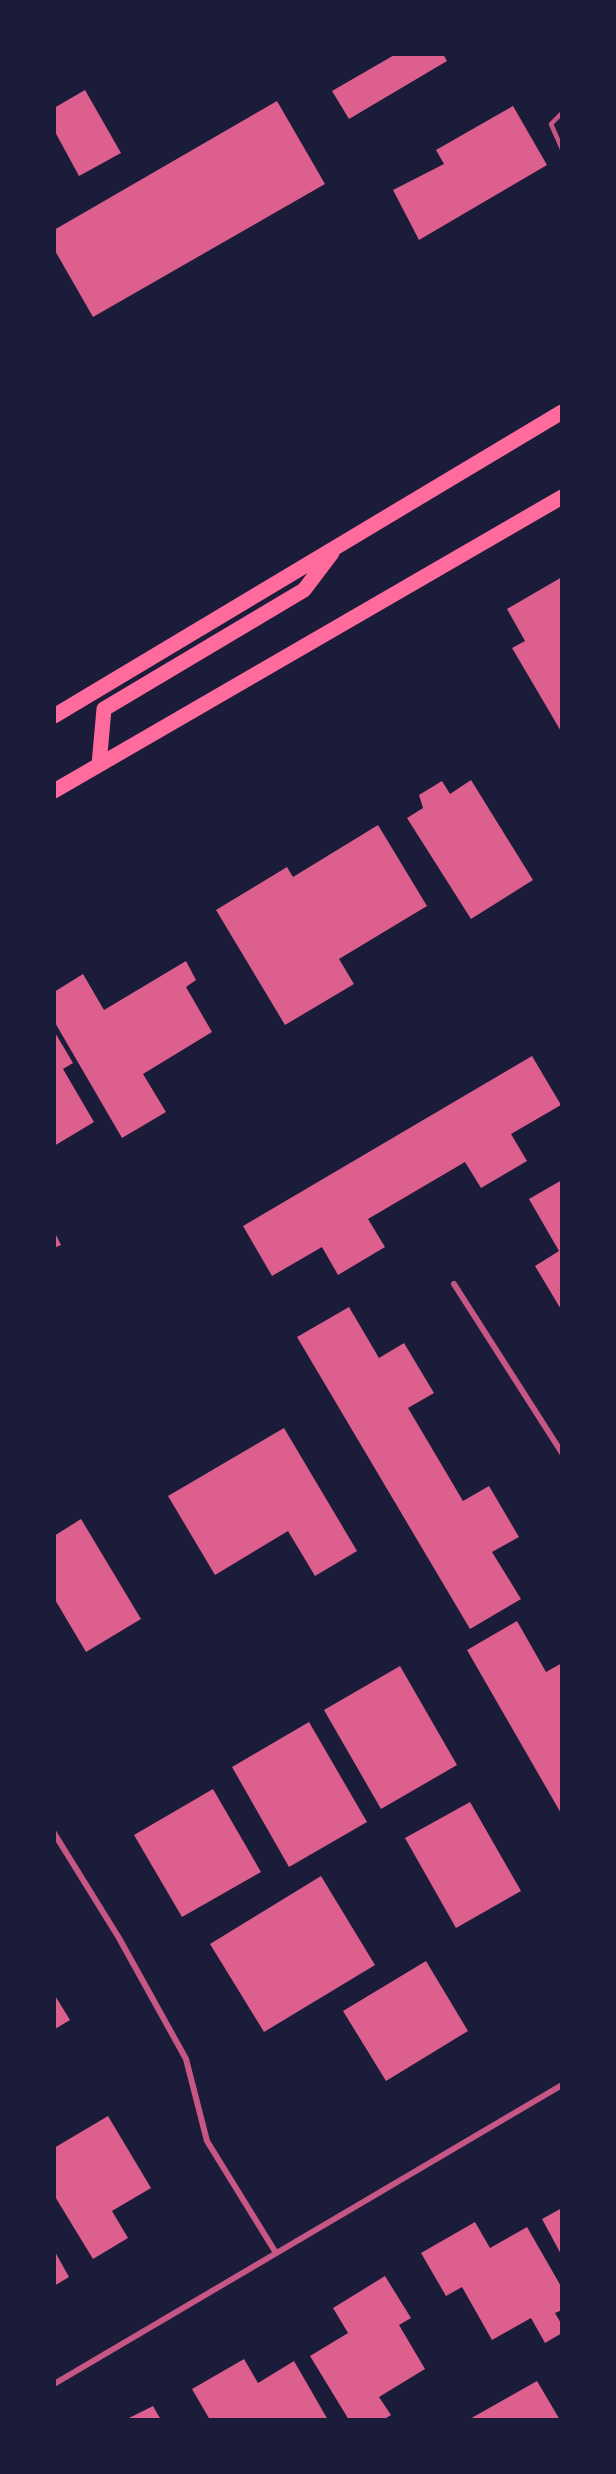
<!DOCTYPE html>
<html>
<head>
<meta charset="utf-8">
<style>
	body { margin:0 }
	#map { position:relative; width:616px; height:2474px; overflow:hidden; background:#1b1b3a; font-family:"DejaVu Sans",sans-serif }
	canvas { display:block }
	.frame { position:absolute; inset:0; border:56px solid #1b1b3a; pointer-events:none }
</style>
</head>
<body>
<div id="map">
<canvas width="616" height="2474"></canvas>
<div class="frame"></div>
</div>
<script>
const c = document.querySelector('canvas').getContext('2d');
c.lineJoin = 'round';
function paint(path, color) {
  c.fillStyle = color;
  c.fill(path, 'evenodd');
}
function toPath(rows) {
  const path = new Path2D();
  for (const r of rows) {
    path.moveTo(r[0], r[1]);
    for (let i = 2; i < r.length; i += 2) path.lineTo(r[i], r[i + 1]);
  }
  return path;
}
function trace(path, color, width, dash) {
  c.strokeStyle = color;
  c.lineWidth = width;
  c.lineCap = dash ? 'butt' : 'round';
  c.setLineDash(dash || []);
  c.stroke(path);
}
paint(toPath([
	[396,54,443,54,447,61,349,119,332,91],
	[85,90,121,153,79,176,54,130,54,108],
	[277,101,325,184,93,317,54,249,54,230],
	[513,106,547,165,419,240,393,190,444,164,436,150],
	[562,577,562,733,512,648,525,641,507,609],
	[471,780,533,880,471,919,407,818,423,808,419,795,442,781,450,794],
	[378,825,427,906,339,959,354,984,285,1025,216,910,287,867,293,877],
	[186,961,196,980,186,987,212,1032,143,1074,166,1112,122,1138,54,1021,54,992,83,974,104,1010],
	[54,1031,73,1063,63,1069,94,1122,54,1146],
	[532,1056,561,1105,511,1134,527,1161,481,1188,465,1162,368,1219,385,1247,338,1275,322,1247,272,1276,243,1226],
	[562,1180,562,1311,535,1266,559,1251,529,1199],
	[54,1231,61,1245,54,1248],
	[349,1307,379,1358,404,1343,434,1393,408,1408,463,1501,489,1486,519,1537,492,1552,521,1599,470,1629,297,1337],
	[284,1428,357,1551,315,1576,288,1531,215,1575,168,1496],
	[81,1519,141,1619,86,1652,54,1598,54,1536],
	[517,1621,546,1672,562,1663,562,1815,467,1650],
	[400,1666,457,1765,381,1809,324,1710],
	[309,1722,367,1822,289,1867,232,1767],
	[213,1789,261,1872,182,1917,134,1835],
	[470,1802,521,1891,456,1928,405,1838],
	[321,1876,375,1965,264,2032,210,1944],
	[426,1961,468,2031,386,2081,343,2011],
	[54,1994,70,2020,55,2029,54,2027],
	[108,2116,151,2188,112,2211,128,2238,93,2259,54,2195,54,2148],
	[562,2208,562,2256,542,2219],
	[475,2222,490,2248,527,2227,562,2288,562,2310,555,2313,562,2325,562,2333,545,2343,531,2318,492,2340,462,2287,446,2296,421,2253],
	[54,2250,69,2277,54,2286],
	[385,2276,411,2318,399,2325,425,2369,379,2397,391,2415,383,2420,349,2420,310,2356,348,2333,333,2308],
	[244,2359,258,2383,294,2361,328,2420,210,2420,192,2389],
	[537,2381,560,2420,468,2420],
	[153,2406,161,2420,125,2420]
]), '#dd5f8e');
trace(toPath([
	[562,113,551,124,562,149]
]), '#c65784', 4.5);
trace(toPath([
	[454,1284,562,1453],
	[54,1833,119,1938,186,2059,207,2141,276,2253],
	[54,2384,562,2085]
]), '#c65784', 6);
trace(toPath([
	[54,716,562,412],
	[99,765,104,709,304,590,332,553],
	[54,791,562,497]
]), '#ff6b9d', 15);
</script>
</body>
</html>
